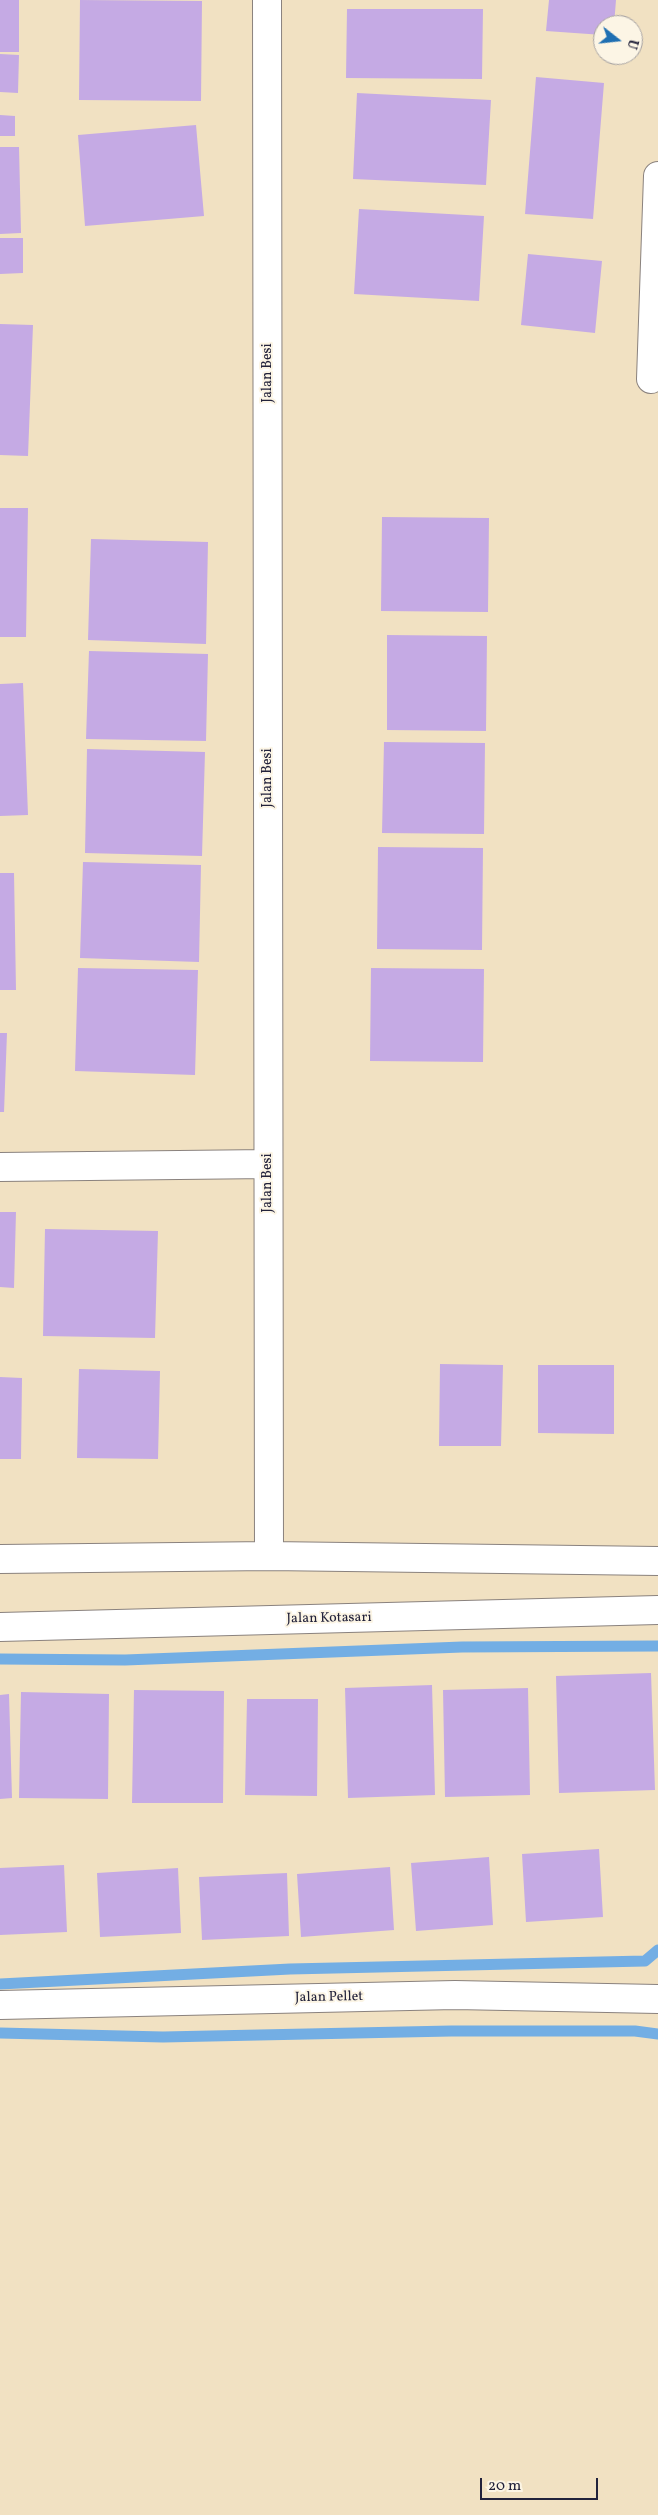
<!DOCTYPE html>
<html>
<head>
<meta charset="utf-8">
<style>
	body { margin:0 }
	#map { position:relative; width:658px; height:2515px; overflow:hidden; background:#f1e1c2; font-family:Vollkorn,serif }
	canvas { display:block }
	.north { position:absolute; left:593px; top:15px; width:50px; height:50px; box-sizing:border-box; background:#fcf5e5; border:1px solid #a5a1a1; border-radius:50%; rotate:106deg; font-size:14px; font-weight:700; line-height:20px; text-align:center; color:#22223b }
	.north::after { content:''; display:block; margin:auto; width:18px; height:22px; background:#1f6fb2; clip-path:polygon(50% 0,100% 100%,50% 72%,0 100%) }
	.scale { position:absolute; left:480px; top:2478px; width:118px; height:22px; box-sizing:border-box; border:2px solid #22223b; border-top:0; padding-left:6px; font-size:15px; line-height:18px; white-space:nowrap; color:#22223b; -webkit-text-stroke:4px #fcf5e5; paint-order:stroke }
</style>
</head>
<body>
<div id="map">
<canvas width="658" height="2515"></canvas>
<div class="north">U</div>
<div class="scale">20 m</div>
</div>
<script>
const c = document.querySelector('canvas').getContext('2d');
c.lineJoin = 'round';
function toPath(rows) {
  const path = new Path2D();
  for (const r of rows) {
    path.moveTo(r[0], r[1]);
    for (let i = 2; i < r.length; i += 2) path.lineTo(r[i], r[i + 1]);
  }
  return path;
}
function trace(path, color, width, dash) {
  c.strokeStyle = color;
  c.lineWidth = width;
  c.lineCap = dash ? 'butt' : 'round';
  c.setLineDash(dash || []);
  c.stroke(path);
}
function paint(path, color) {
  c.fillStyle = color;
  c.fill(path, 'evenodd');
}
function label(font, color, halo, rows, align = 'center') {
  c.font = font + ' Vollkorn,serif';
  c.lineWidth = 4;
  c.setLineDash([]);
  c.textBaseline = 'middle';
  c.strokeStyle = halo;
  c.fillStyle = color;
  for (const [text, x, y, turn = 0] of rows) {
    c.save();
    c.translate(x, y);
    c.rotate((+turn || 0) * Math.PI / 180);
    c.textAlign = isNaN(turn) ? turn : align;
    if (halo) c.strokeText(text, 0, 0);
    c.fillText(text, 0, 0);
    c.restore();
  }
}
trace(toPath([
	[0,1659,125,1660,462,1647,658,1646],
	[0,1984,290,1969,645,1961,658,1950],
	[0,2033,163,2037,451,2031,635,2031,658,2034]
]), '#73aee4', 11);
paint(toPath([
	[0,0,19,0,19,52,0,52],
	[80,0,202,1,201,101,79,100],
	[549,0,616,0,614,25,603,25,603,35,546,31],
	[347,9,483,9,482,79,346,78],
	[0,54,19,55,18,93,0,92],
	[536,77,604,83,593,219,525,214],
	[357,93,491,100,486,185,353,179],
	[0,115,15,116,15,136,0,136],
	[196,125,204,216,85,226,78,135],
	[0,147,19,147,21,233,0,234],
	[359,209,484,216,479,301,354,294],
	[0,238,23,238,23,273,0,274],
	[528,254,602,261,595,333,521,325],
	[0,324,33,325,28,456,0,455],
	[0,508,28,508,26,637,0,637],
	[382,517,489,518,488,612,381,611],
	[91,539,208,542,206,644,88,640],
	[387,635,487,636,486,731,387,730],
	[89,651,208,654,206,741,86,739],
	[23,683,28,815,0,816,0,684],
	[384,742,485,743,484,834,382,833],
	[87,749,205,752,202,856,85,853],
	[378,847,483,848,482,950,377,949],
	[83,862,201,865,199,962,80,958],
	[0,873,14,873,16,990,0,990],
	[78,968,198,970,195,1075,75,1071],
	[371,968,484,969,483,1062,370,1061],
	[0,1033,7,1033,4,1112,0,1112],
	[0,1212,16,1212,14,1288,0,1287],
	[45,1229,158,1231,155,1338,43,1336],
	[440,1364,503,1365,501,1446,439,1446],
	[538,1365,614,1365,614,1434,538,1433],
	[79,1369,160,1371,158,1459,77,1458],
	[0,1377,22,1378,21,1459,0,1459],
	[651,1673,655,1790,559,1793,556,1676],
	[432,1685,435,1795,348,1798,345,1688],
	[528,1688,530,1795,445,1797,443,1690],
	[134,1690,224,1691,223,1803,132,1803],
	[21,1692,109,1694,108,1799,19,1798],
	[9,1694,12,1798,0,1799,0,1695],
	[247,1699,318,1699,317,1796,245,1795],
	[599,1849,603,1917,526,1922,522,1854],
	[489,1857,493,1925,416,1931,411,1863],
	[64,1865,67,1932,0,1935,0,1868],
	[390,1867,394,1930,301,1937,297,1874],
	[178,1868,181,1933,100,1937,97,1873],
	[287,1873,289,1936,202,1940,199,1877]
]), '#c5aae4');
const street = toPath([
	[267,0,269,1556],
	[651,379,658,176],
	[0,1167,268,1164],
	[0,1559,269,1556,658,1561],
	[0,1627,658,1610],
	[0,2005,455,1995,658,1999]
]);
trace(street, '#8a827e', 30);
trace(street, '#fff', 28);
label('14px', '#22223b', '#fcf5e5', [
	["Jalan Besi",268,373,-90],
	["Jalan Besi",268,778,-90],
	["Jalan Besi",268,1183,-90],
	["Jalan Kotasari",329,1619,-1],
	["Jalan Pellet",329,1998,-1]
]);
</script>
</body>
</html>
